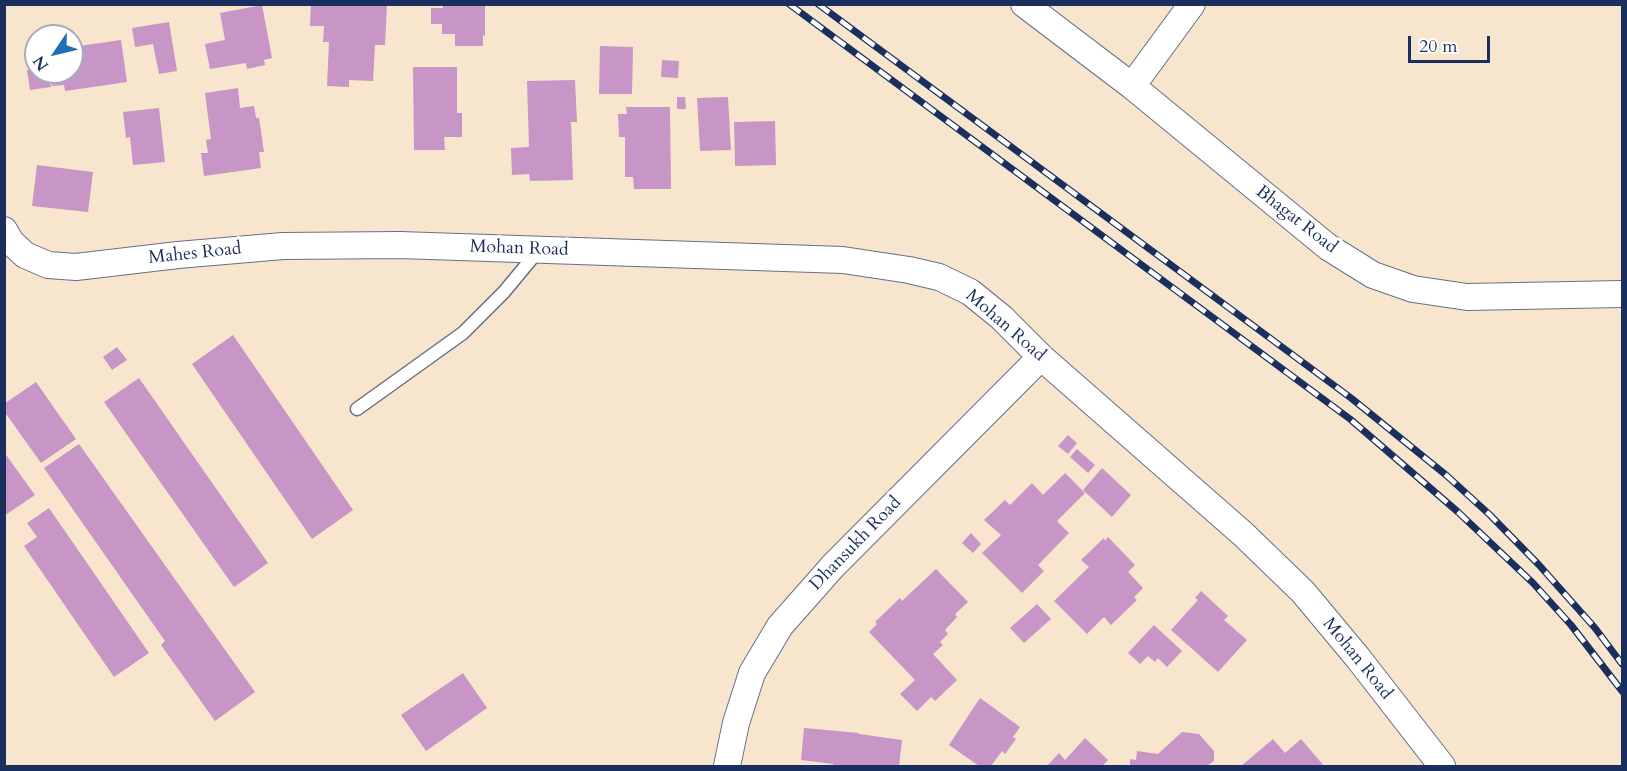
<!DOCTYPE html>
<html>
<head>
<meta charset="utf-8">
<style>
	body { margin:0 }
	#map { position:relative; width:1627px; height:771px; overflow:hidden; background:#f7e5ce; font-family:Cardo,serif }
	canvas { display:block }
	.frame { position:absolute; inset:0; border:6px solid #1b2f5e; pointer-events:none }
	.north { position:absolute; left:24px; top:24px; width:60px; height:60px; box-sizing:border-box; background:#fff; border:2px solid #a4acbf; border-radius:50%; rotate:235deg; font-size:16px; font-weight:700; line-height:24px; text-align:center; color:#1b2f5e }
	.north::after { content:''; display:block; margin:auto; width:21px; height:27px; background:#1f6fb2; clip-path:polygon(50% 0,100% 100%,50% 72%,0 100%) }
	.scale { position:absolute; left:1408px; top:36px; width:82px; height:27px; box-sizing:border-box; border:3px solid #1b2f5e; border-top:0; padding-left:8px; font-size:18px; line-height:21px; white-space:nowrap; color:#1b2f5e; -webkit-text-stroke:4px #fff; paint-order:stroke }
</style>
</head>
<body>
<div id="map">
<canvas width="1627" height="771"></canvas>
<div class="frame"></div>
<div class="north">N</div>
<div class="scale">20 m</div>
</div>
<script>
const c = document.querySelector('canvas').getContext('2d');
c.lineJoin = 'round';
function paint(path, color) {
  c.fillStyle = color;
  c.fill(path, 'evenodd');
}
function toPath(rows) {
  const path = new Path2D();
  for (const r of rows) {
    path.moveTo(r[0], r[1]);
    for (let i = 2; i < r.length; i += 2) path.lineTo(r[i], r[i + 1]);
  }
  return path;
}
function trace(path, color, width, dash) {
  c.strokeStyle = color;
  c.lineWidth = width;
  c.lineCap = dash ? 'butt' : 'round';
  c.setLineDash(dash || []);
  c.stroke(path);
}
function label(font, color, halo, rows, align = 'center') {
  c.font = font + ' Cardo,serif';
  c.lineWidth = 6;
  c.setLineDash([]);
  c.textBaseline = 'middle';
  c.strokeStyle = halo;
  c.fillStyle = color;
  for (const [text, x, y, turn = 0] of rows) {
    c.save();
    c.translate(x, y);
    c.rotate((+turn || 0) * Math.PI / 180);
    c.textAlign = isNaN(turn) ? turn : align;
    if (halo) c.strokeText(text, 0, 0);
    c.fillText(text, 0, 0);
    c.restore();
  }
}
paint(toPath([
	[311,4,387,4,385,45,375,45,373,81,349,80,349,87,327,86,329,42,323,42,324,26,310,26],
	[443,4,485,4,485,36,483,35,483,46,455,46,455,34,442,34,442,24,431,24,431,8,443,8],
	[262,5,272,58,264,60,265,65,247,69,246,63,210,69,205,44,225,40,220,13],
	[169,22,177,71,159,74,153,44,135,47,132,28],
	[121,40,127,82,65,91,64,85,52,86,50,72,72,72,72,47],
	[600,46,633,47,632,94,599,94],
	[662,60,679,61,678,78,661,77],
	[413,67,457,67,457,113,462,113,462,137,444,137,445,150,414,150],
	[36,69,36,72,48,72,51,87,30,90,27,70],
	[575,80,577,122,571,122,573,180,530,181,529,174,512,175,511,148,529,147,527,81],
	[238,88,240,108,254,106,256,118,259,118,264,152,259,152,261,168,204,176,201,153,208,153,206,140,211,139,205,93],
	[677,97,685,97,686,109,677,109],
	[728,97,731,150,700,151,697,98],
	[626,107,670,107,671,189,634,189,633,177,625,177,625,137,619,137,618,114,627,114],
	[159,108,165,162,133,165,130,137,126,138,123,112],
	[775,121,776,165,735,166,734,122],
	[37,165,93,172,88,212,32,206],
	[233,335,353,510,312,539,192,364],
	[117,347,127,360,112,370,103,357],
	[139,378,268,563,234,587,104,402],
	[36,382,76,439,41,463,4,411,4,404],
	[1068,435,1077,443,1068,454,1058,446],
	[79,444,255,692,215,721,161,645,165,641,44,468],
	[1077,449,1095,465,1088,473,1070,457],
	[4,452,35,495,4,516],
	[1102,468,1131,495,1112,517,1083,490],
	[1065,473,1085,493,1057,521,1069,533,1038,565,1044,571,1022,593,982,553,1001,535,984,520,1005,500,1010,505,1032,483,1043,495],
	[49,508,149,653,114,677,24,546,37,537,27,523],
	[971,533,981,544,973,553,962,543],
	[1108,537,1135,565,1128,572,1143,588,1134,597,1137,600,1111,625,1104,617,1087,634,1054,601,1089,567,1081,560,1104,538,1105,541],
	[936,569,968,602,955,614,957,617,945,630,948,634,940,642,943,645,933,654,957,680,935,701,931,697,917,711,900,694,915,680,869,632,877,624,875,622,900,598,902,601],
	[1201,591,1228,616,1224,620,1247,640,1218,672,1171,630,1198,600,1195,598],
	[1037,604,1051,619,1024,643,1010,628],
	[1154,625,1182,651,1167,667,1158,658,1155,662,1148,656,1140,664,1128,653],
	[463,673,487,708,426,751,401,715],
	[980,698,1020,727,1013,737,1016,739,1005,754,1002,751,991,766,979,766,949,745],
	[804,728,859,733,859,734,902,740,899,766,833,766,833,764,801,760],
	[1182,732,1199,734,1214,751,1214,761,1207,766,1130,766,1130,759,1136,760,1137,751,1158,754],
	[1085,738,1108,760,1102,766,1047,766,1059,753,1065,760],
	[1273,739,1285,753,1301,739,1324,766,1241,766]
]), '#c795c6');
const service = toPath([
	[357,409,463,333,504,292,538,251]
]);
const minor = toPath([
	[1024,4,1132,86,1328,247,1373,275,1413,289,1467,297,1622,294],
	[1132,86,1192,4],
	[4,230,11,242,25,255,48,265,76,267,178,255,283,246,400,245,843,260,909,270,939,277,970,292,1001,317,1041,357,1243,534,1303,592,1358,658,1442,766],
	[727,766,736,723,752,673,780,626,833,566,1041,357]
]);
trace(service, '#686f85', 15);
trace(minor, '#686f85', 28);
trace(service, '#fff', 12);
trace(minor, '#fff', 26);
const rail = toPath([
	[789,4,1350,419,1458,512,1533,583,1571,625,1622,691],
	[818,4,1351,398,1446,475,1490,515,1539,565,1595,628,1622,664]
]);
trace(rail, '#1b2f5e', 7);
trace(rail, '#fff', 4.5, [14]);
label('18px', '#1b2f5e', '#fff', [
	["Bhagat Road",1296,220,38],
	["Mohan Road",519,249,2],
	["Mahes Road",195,254,-6],
	["Mohan Road",1005,326,41],
	["Dhansukh Road",856,544,-46],
	["Mohan Road",1357,659,51]
]);
</script>
</body>
</html>
